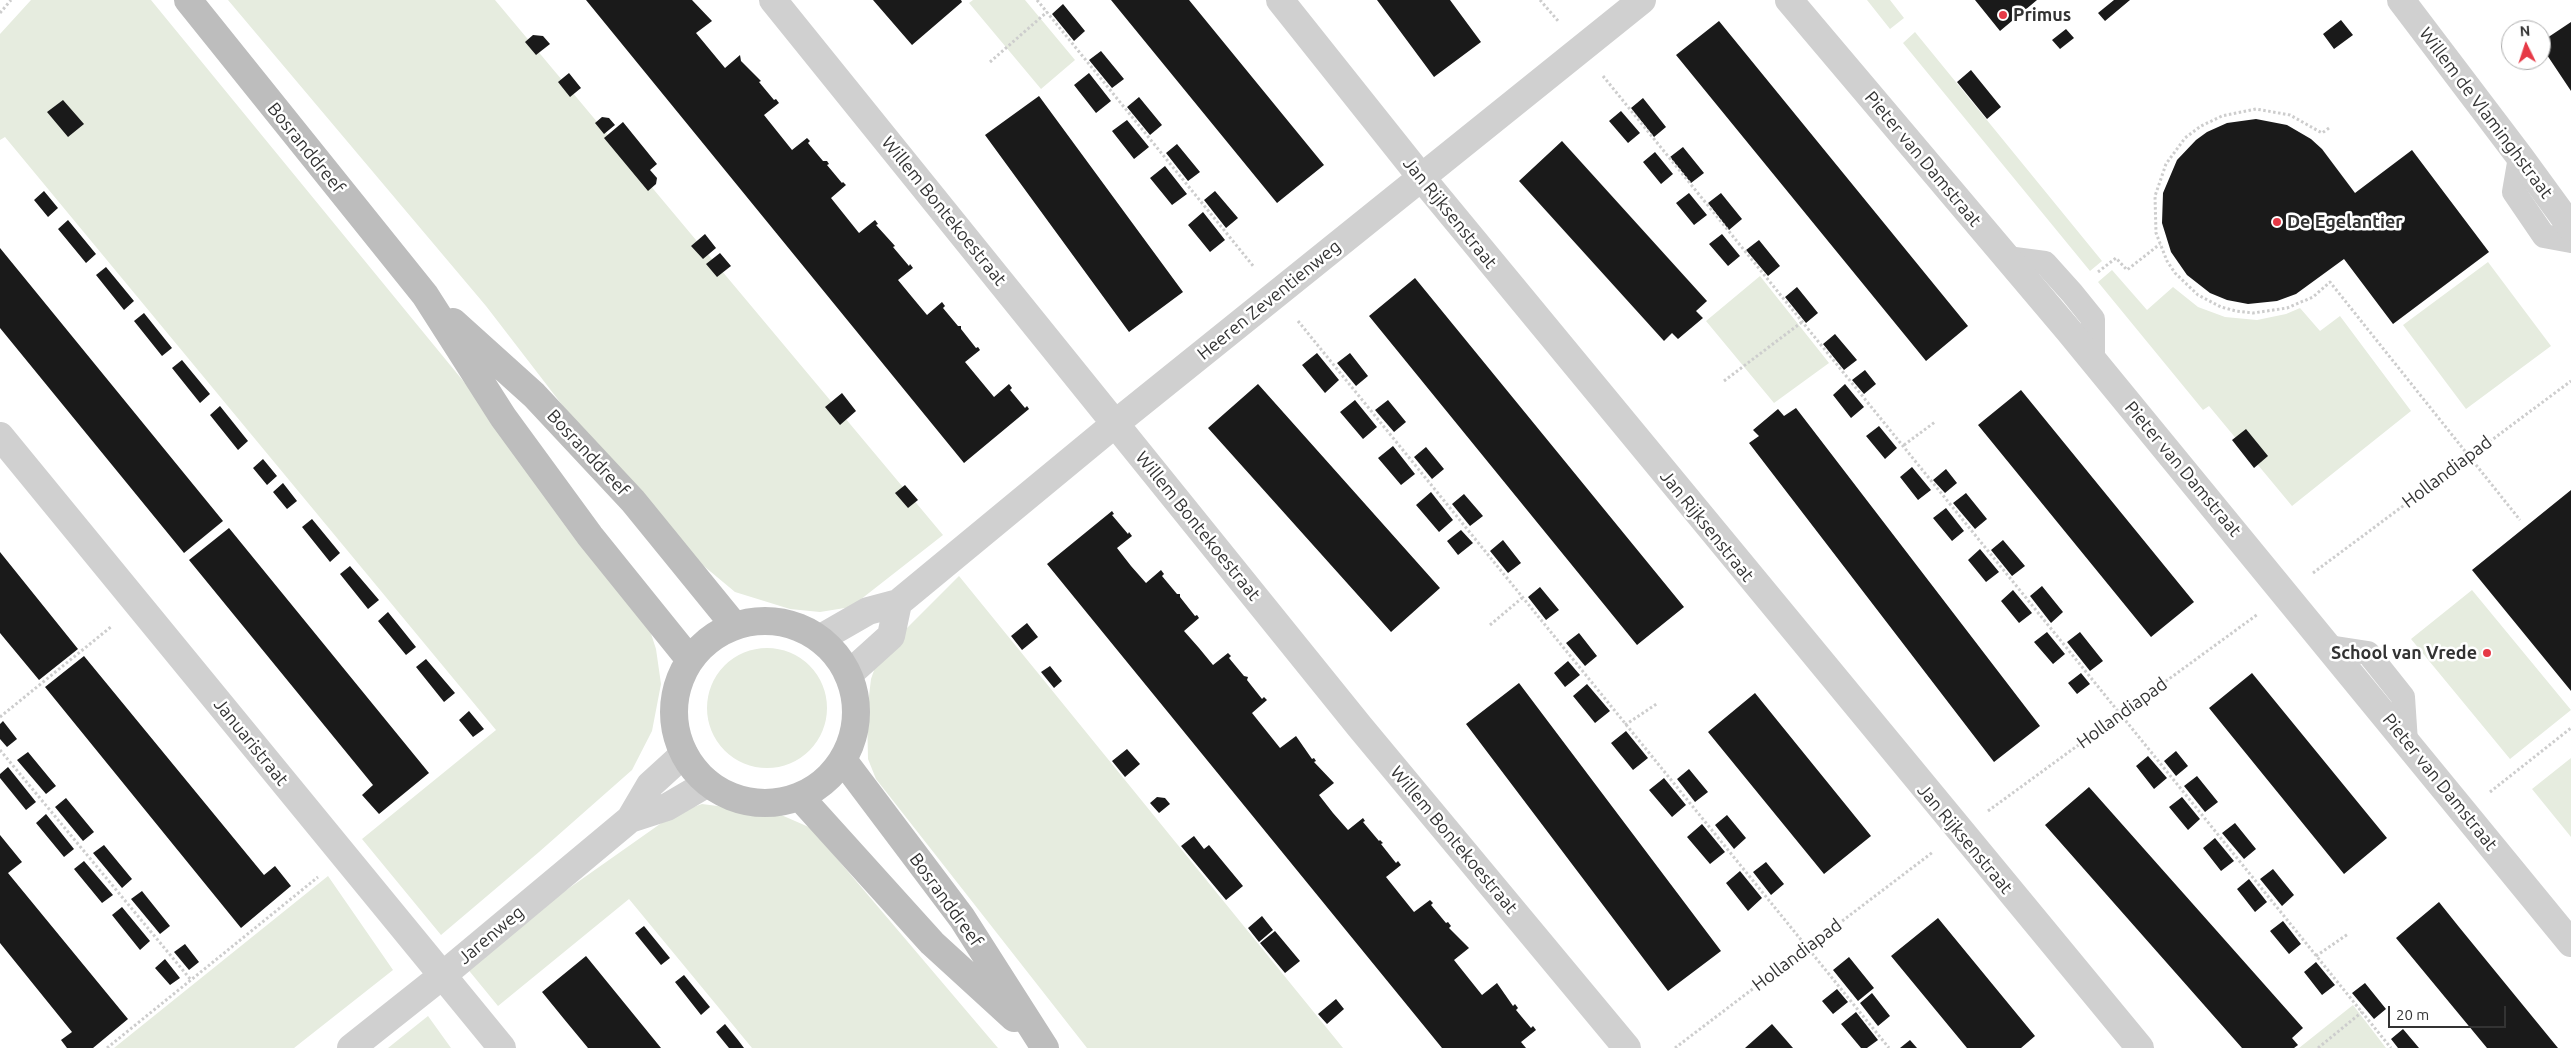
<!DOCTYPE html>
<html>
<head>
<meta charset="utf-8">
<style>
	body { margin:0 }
	#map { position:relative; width:2571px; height:1048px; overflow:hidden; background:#fff; font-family:Ubuntu,sans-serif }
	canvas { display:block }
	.north { position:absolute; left:2501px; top:20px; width:50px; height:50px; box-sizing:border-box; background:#fff; border:1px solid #adadad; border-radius:50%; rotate:356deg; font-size:14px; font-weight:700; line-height:20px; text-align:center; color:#333 }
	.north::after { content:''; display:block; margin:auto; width:18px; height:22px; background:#e63946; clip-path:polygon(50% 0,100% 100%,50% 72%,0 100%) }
	.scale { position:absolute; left:2388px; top:1006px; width:118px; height:22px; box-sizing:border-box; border:2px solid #333; border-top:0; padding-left:6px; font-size:15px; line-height:18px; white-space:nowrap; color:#333; -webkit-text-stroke:4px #fff; paint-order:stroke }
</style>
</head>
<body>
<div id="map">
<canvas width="2571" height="1048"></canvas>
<div class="north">N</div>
<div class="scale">20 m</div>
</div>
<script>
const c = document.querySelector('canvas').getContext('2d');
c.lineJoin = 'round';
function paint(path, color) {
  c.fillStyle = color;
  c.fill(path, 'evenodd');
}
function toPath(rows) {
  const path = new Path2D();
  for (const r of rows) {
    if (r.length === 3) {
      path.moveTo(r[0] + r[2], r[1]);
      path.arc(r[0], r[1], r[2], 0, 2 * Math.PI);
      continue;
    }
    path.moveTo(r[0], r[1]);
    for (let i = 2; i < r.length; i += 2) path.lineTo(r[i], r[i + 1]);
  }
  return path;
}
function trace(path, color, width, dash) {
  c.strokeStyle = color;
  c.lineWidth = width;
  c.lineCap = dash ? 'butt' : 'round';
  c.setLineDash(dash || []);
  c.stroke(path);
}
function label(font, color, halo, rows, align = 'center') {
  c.font = font + ' Ubuntu,sans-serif';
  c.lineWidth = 5;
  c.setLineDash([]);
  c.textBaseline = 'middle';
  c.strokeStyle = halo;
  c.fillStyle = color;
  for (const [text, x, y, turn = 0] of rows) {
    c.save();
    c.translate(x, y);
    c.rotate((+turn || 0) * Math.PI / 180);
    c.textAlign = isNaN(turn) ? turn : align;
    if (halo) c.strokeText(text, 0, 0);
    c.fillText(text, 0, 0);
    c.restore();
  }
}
paint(toPath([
	[31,0,151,0,505,432,642,606,656,649,661,684,652,731,632,770,539,852,441,935,362,839,496,730,5,137,0,140,0,34],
	[228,0,495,0,943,535,851,607,820,612,790,609,735,592,687,552,563,406,486,306],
	[973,0,1025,0,1075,60,1041,89,969,3],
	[1867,0,1890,0,1904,18,1890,29],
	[1915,32,2102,261,2090,271,1903,43],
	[2488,262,2551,346,2466,409,2403,325],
	[2112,270,2147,310,2173,287,2198,307,2225,317,2257,320,2286,314,2300,308,2320,331,2340,316,2411,411,2292,506,2209,406,2203,410,2098,282],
	[1760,276,1829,363,1774,403,1706,321],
	[959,576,1343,1048,1087,1048,876,779,868,759,867,713,871,679,879,656],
	[2472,590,2571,710,2510,759,2411,639],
	[767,708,60],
	[2571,758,2571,837,2532,789],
	[702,804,779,814,811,828,998,1048,752,1048,629,899,498,1006,466,967,565,891,660,824,682,811],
	[328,876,393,970,294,1048,114,1048],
	[2353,1005,2386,1048,2299,1048],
	[428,1016,451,1048,388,1048]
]), '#e6ecdf');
paint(toPath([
	[586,0,692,0,712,21,696,33,725,68,740,55,741,61,761,81,759,82,774,100,776,99,779,103,764,115,792,150,807,138,810,141,808,143,823,161,827,161,829,164,827,165,842,183,843,182,846,185,831,198,859,233,875,220,878,224,876,225,895,246,893,247,909,266,910,264,913,268,898,280,912,297,927,315,942,302,945,306,943,308,958,326,961,326,961,329,976,348,978,347,980,350,965,362,994,397,1009,384,1012,388,1010,390,1025,408,1027,406,1029,409,964,463],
	[873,0,961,0,962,2,912,45],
	[1111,0,1189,0,1324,165,1277,203],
	[1377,0,1450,0,1481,42,1434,77],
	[1975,0,2037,0,2000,31],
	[2114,0,2130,0,2105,21,2098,13],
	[1063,4,1085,31,1074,41,1052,14],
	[2341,20,2353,35,2334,49,2323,34],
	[1719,21,1968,326,1926,361,1676,55],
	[2571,22,2571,91,2541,46,2541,42],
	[2066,29,2074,38,2060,49,2052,40],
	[533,35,543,36,550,44,536,55,525,42],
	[1101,51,1124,79,1112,88,1089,60],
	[1971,70,2001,107,1987,119,1957,82],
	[569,73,581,88,570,97,558,82],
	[1089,73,1111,101,1096,113,1074,85],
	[1039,96,1183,292,1129,332,985,135],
	[1139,97,1162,125,1150,135,1127,107],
	[1643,98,1666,127,1654,137,1631,108],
	[63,100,84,124,68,137,47,112],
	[1621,111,1640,133,1628,143,1609,121],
	[602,117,609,118,615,125,604,134,595,123],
	[2256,119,2287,125,2311,139,2322,149,2355,193,2412,150,2489,252,2393,324,2344,259,2296,294,2277,301,2248,304,2227,300,2210,293,2187,275,2171,252,2162,223,2163,193,2177,160,2196,140,2207,132,2227,123],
	[1127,120,1149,147,1134,159,1112,131],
	[623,122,657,164,650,170,657,178,656,184,648,191,604,138],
	[1562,141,1707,301,1696,311,1703,318,1678,339,1672,333,1664,341,1519,181],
	[1177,144,1200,172,1188,181,1166,153],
	[1683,147,1704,173,1691,183,1670,157],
	[1655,152,1673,174,1661,184,1643,162],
	[1165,166,1187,194,1172,205,1150,178],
	[44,191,58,208,48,217,34,200],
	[1215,191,1238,218,1226,228,1204,200],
	[1689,193,1707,215,1694,225,1676,203],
	[1721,193,1742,219,1729,230,1708,203],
	[1203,212,1225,240,1210,252,1188,225],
	[68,220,96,254,86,263,58,229],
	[705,234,716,248,703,259,691,246],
	[1722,234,1740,256,1728,266,1709,244],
	[1759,240,1780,266,1768,276,1746,250],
	[0,248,223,521,184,553,0,328],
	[720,253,731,266,717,277,706,264],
	[106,267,134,301,124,310,96,275],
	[1415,278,1684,607,1637,645,1369,316],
	[1797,287,1818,313,1806,323,1785,297],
	[144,313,172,348,162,356,134,321],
	[1835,334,1857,360,1844,370,1823,344],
	[1317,353,1339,380,1325,393,1302,365],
	[1350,353,1368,376,1356,386,1337,363],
	[182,360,210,394,200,403,172,368],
	[1865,370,1876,384,1864,394,1852,380],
	[1258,384,1440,588,1391,632,1208,428],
	[1845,384,1864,407,1851,418,1833,395],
	[2021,390,2194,602,2151,637,1978,425],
	[842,393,856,411,840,425,825,407],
	[1355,400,1377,427,1363,439,1340,412],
	[1388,400,1406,422,1394,432,1375,410],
	[220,406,248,441,238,450,210,415],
	[1796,408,2040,726,1994,762,1749,443,1759,436,1753,430,1778,409,1784,416],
	[1879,426,1897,448,1885,459,1866,436],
	[2246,429,2268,456,2254,468,2232,440],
	[1393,446,1415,474,1401,485,1378,458],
	[1426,447,1444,469,1432,479,1414,457],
	[263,459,277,476,267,485,253,468],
	[1912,467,1931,490,1918,500,1900,477],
	[1946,469,1957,483,1945,493,1933,480],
	[283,483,297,501,287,509,273,492],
	[905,485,918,500,908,508,895,493],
	[2571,490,2571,691,2472,570],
	[1431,492,1453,520,1439,532,1416,505],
	[1966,493,1987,519,1975,529,1953,503],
	[1464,494,1483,516,1470,526,1452,504],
	[1946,508,1964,531,1952,541,1933,518],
	[1112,511,1114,514,1112,515,1128,534,1129,532,1132,536,1117,548,1131,566,1146,583,1161,570,1164,574,1162,576,1177,594,1180,594,1180,597,1195,616,1197,615,1199,618,1184,631,1199,648,1213,665,1228,653,1231,656,1229,658,1244,676,1248,677,1247,680,1262,699,1264,697,1267,700,1252,713,1280,748,1296,736,1312,759,1314,758,1316,761,1314,762,1334,783,1319,795,1333,813,1348,830,1363,818,1365,821,1363,822,1379,841,1380,840,1383,843,1381,844,1396,863,1398,861,1401,865,1386,877,1414,912,1430,900,1433,903,1431,905,1446,923,1448,922,1451,926,1449,928,1469,948,1454,960,1482,995,1497,983,1513,1006,1515,1004,1518,1008,1516,1010,1531,1028,1533,1026,1536,1030,1521,1042,1526,1048,1442,1048,1047,564],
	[312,519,340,553,330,562,302,527],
	[229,528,429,773,379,814,362,795,373,785,189,560],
	[1461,530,1473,543,1458,555,1447,541],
	[1503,540,1521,563,1508,573,1490,551],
	[2003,540,2025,566,2012,576,1991,550],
	[1980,549,1999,572,1986,582,1968,560],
	[0,552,78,649,39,680,0,633],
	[350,566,379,600,368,609,340,574],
	[2042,586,2063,612,2051,623,2030,596],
	[1540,587,1559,610,1546,620,1528,597],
	[2013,590,2032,613,2019,623,2001,601],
	[388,612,416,647,406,655,378,621],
	[1027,623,1038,637,1022,650,1011,636],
	[2047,632,2065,654,2053,664,2034,642],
	[2080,632,2103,661,2090,671,2067,642],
	[1579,633,1597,656,1585,666,1566,643],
	[84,656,264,875,275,866,291,886,241,928,45,687],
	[426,659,455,693,444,702,416,667],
	[1568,661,1580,675,1565,687,1554,673],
	[1050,666,1062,681,1054,688,1041,672],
	[2081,673,2090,684,2077,694,2068,683],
	[2252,673,2387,838,2344,874,2209,708],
	[1519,683,1721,951,1668,991,1466,724],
	[1587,684,1610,711,1595,723,1573,696],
	[1755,693,1871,836,1824,874,1708,732],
	[469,711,484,729,473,737,459,720],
	[3,721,17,739,7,747,0,739,0,724],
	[1626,731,1648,758,1633,770,1611,743],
	[1127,749,1140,764,1125,777,1112,761],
	[2176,751,2188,766,2176,776,2164,761],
	[28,752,56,786,46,794,17,760],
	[2148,756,2167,778,2154,789,2136,766],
	[8,767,36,802,26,810,0,778,0,774],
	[1689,769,1708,792,1695,802,1677,779],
	[2197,776,2218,802,2205,812,2184,786],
	[1664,778,1686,805,1672,817,1649,790],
	[2089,787,2303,1028,2292,1038,2298,1045,2294,1048,2242,1048,2045,825],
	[1157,797,1165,798,1170,804,1159,813,1150,803],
	[2182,797,2200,819,2188,830,2169,807],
	[66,798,94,832,83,841,55,807],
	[46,814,74,849,64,857,36,823],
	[1727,815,1746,838,1734,849,1715,825],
	[2235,823,2256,849,2244,859,2222,833],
	[1702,824,1725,852,1710,864,1687,837],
	[0,835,22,862,8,873,128,1019,93,1048,67,1048,61,1040,72,1032,0,943],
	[1194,836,1204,849,1209,845,1243,886,1226,900,1181,846],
	[2215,838,2234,861,2221,871,2203,848],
	[104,845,132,879,122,888,93,853],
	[84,861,113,895,102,903,74,869],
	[1766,862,1784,884,1771,895,1753,872],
	[2273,869,2294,895,2282,906,2260,879],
	[1740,871,1762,898,1748,911,1726,883],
	[2249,879,2267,902,2255,912,2237,889],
	[142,891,170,926,160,934,131,899],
	[2439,902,2459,927,2558,1048,2487,1048,2396,938],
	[122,907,150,941,140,950,112,915],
	[1262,916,1273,930,1259,942,1248,928],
	[1938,918,2035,1036,2021,1048,1967,1048,1891,956],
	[2283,921,2301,944,2289,954,2270,931],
	[644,926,670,958,661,965,635,933],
	[1275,931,1300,961,1285,973,1260,943],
	[185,944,199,962,189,970,174,952],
	[586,956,608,983,661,1048,588,1048,564,1019,542,992],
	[1849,957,1874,988,1858,1001,1833,970],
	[165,959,180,978,170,985,155,968],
	[2316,962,2335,985,2322,995,2304,972],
	[684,975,710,1007,701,1015,675,982],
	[2365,983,2386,1009,2374,1019,2352,993],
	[1837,989,1848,1002,1833,1014,1822,1001],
	[1872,993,1890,1016,1878,1026,1860,1003],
	[1336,999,1344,1009,1327,1024,1318,1014],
	[1856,1012,1878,1040,1867,1048,1861,1048,1841,1024],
	[725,1024,738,1040,744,1048,729,1048,716,1032],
	[1772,1024,1793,1048,1745,1048],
	[2403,1029,2414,1042,2419,1048,2398,1048,2391,1039],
	[1910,1040,1917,1048,1900,1048]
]), '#1a1a1a');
trace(toPath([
	[1037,0,1254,267],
	[1540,0,1559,22],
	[0,13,11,0],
	[990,62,1047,12],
	[1603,76,2391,1048],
	[2329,128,2322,133,2290,115,2256,109,2222,116,2201,126,2185,138,2166,164,2155,196,2156,233,2167,261,2175,273,2198,295,2221,307,2236,311,2253,313,2287,308,2313,297,2330,282,2520,520],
	[2098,272,2116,258,2127,270,2160,244],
	[1298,321,1889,1048],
	[1724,381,1802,322],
	[1904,445,1935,422],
	[2313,573,2571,381],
	[1490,625,1522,598],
	[0,717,112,626],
	[1625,725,1658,703],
	[0,750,191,980],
	[2490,792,2571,728],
	[1988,811,2258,614],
	[2316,956,2348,934],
	[107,1048,318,877],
	[1675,1048,1933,852],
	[2318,1048,2362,1012]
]), '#cdcdcd', 3, [2.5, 2.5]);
trace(toPath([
	[2520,157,2514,192,2544,236,2571,241],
	[2007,258,2045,263,2072,293,2093,319,2093,361],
	[2329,647,2368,653,2403,697,2406,742]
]), '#d0d0d0', 24);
trace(toPath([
	[773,0,1360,727,1627,1048],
	[1280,0,1421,177,2140,1048],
	[1789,0,2069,331,2571,943],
	[2401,0,2520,157,2571,227],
	[0,436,502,1048],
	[821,638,868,611,898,603,1116,423,1642,0],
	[849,674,891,636,898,603],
	[630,819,667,807,708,783],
	[351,1048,443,975,630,819,650,785,684,754]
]), '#d0d0d0', 28);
trace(toPath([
	[188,0,425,295,503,417,590,536,690,660],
	[453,322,534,395,633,501,734,625],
	[765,712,91],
	[843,760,962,918,1045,1048],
	[800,797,932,943,1014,1018]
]), '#bdbdbd', 28);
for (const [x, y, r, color] of [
	[2003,15,5,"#e63946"],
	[2277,222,5,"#e63946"],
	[2487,653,5,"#e63946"]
]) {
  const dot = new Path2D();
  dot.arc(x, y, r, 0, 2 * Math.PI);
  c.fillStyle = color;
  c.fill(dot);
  trace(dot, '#fff', 2);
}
label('bold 18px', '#333', '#fff', [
	["Primus",2013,15],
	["De Egelantier",2287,222],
	["School van Vrede",2477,653,"right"]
], 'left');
label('18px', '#333', '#fff', [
	["Willem de Vlaminghstraat",2486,113,53],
	["Bosranddreef",306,148,51],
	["Pieter van Damstraat",1923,159,50],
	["Willem Bontekoestraat",944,211,51],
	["Jan Rijksenstraat",1450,213,51],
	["Heeren Zeventienweg",1269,300,-39],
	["Bosranddreef",588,453,47],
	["Pieter van Damstraat",2183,469,50],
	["Hollandiapad",2447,472,-37],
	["Willem Bontekoestraat",1198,526,51],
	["Jan Rijksenstraat",1707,526,51],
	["Hollandiapad",2122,713,-36],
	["Januaristraat",251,742,51],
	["Pieter van Damstraat",2440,782,51],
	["Jan Rijksenstraat",1965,839,50],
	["Willem Bontekoestraat",1454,840,50],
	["Bosranddreef",946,900,54],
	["Jarenweg",491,935,-40],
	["Hollandiapad",1797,955,-37]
]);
</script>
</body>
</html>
